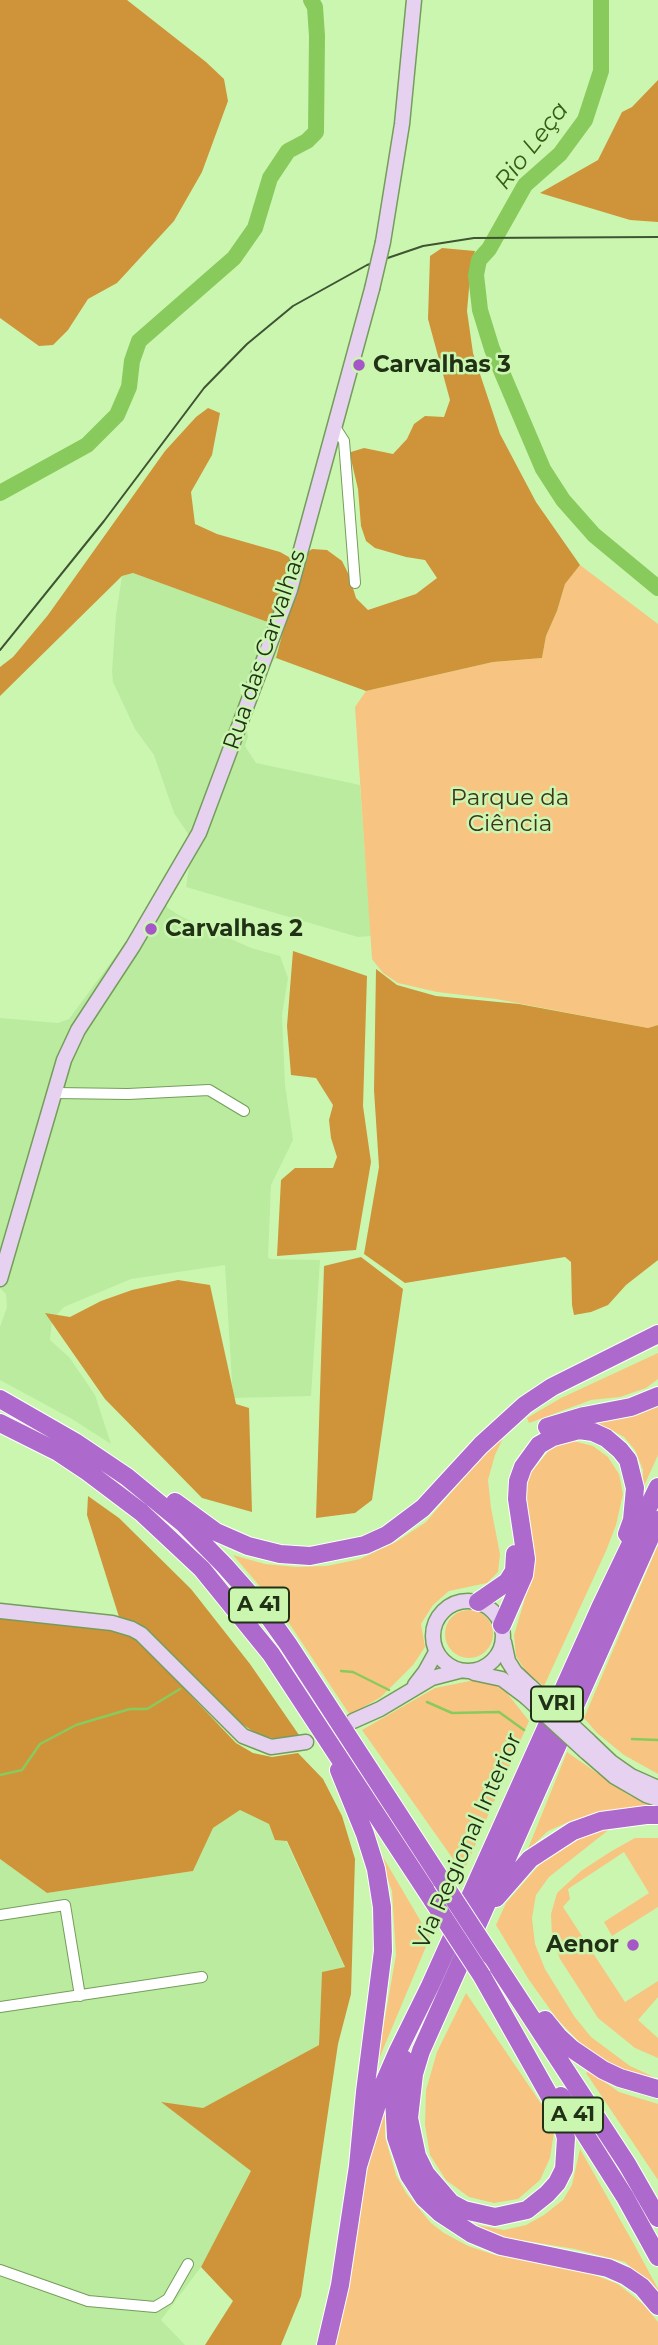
<!DOCTYPE html>
<html>
<head>
<meta charset="utf-8">
<style>
	body { margin:0 }
	canvas { display:block; background:#caf6b0 }
</style>
</head>
<body>
<canvas width="658" height="2345"></canvas>
<script>
const c = document.querySelector('canvas').getContext('2d');
c.lineJoin = 'round';
function paint(path, color) {
  c.fillStyle = color;
  c.fill(path, 'evenodd');
}
function toPath(rows) {
  const path = new Path2D();
  for (const r of rows) {
    if (r.length === 3) {
      path.moveTo(r[0] + r[2], r[1]);
      path.arc(r[0], r[1], r[2], 0, 2 * Math.PI);
      continue;
    }
    path.moveTo(r[0], r[1]);
    for (let i = 2; i < r.length; i += 2) path.lineTo(r[i], r[i + 1]);
  }
  return path;
}
function trace(path, color, width, dash) {
  c.strokeStyle = color;
  c.lineWidth = width;
  c.lineCap = dash ? 'butt' : 'round';
  c.setLineDash(dash || []);
  c.stroke(path);
}
function label(font, color, halo, rows, align = 'center') {
  c.font = font + ' Montserrat,sans-serif';
  c.lineWidth = 5;
  c.setLineDash([]);
  c.textBaseline = 'middle';
  c.strokeStyle = halo;
  c.fillStyle = color;
  for (const [text, x, y, turn = 0] of rows) {
    c.save();
    c.translate(x, y);
    c.rotate((+turn || 0) * Math.PI / 180);
    c.textAlign = isNaN(turn) ? turn : align;
    if (halo) c.strokeText(text, 0, 0);
    c.fillText(text, 0, 0);
    c.restore();
  }
}
paint(toPath([
	[133,573,285,628,276,658,240,689,248,737,245,746,256,763,360,785,371,936,358,937,186,887,193,841,174,813,154,755,135,729,113,682,112,671,116,615,122,576],
	[163,900,168,908,180,916,251,948,280,956,288,978,282,1015,285,1085,293,1140,271,1185,268,1257,270,1259,320,1260,311,1396,233,1398,225,1265,131,1279,64,1307,52,1320,50,1340,69,1357,95,1395,111,1444,72,1419,0,1380,0,1327,7,1307,6,1294,0,1288,0,1018,58,1023,69,1019,154,904],
	[240,1810,269,1824,286,1841,345,1968,322,1973,319,2045,203,2108,162,2103,252,2171,201,2267,161,2320,185,2345,0,2345,0,1859,47,1893,193,1871,213,1828]
]), '#bbeb9f');
paint(toPath([
	[580,565,658,624,658,1025,648,1028,496,999,437,992,398,983,383,973,372,959,355,707,366,691,493,662,542,658,546,636,557,611,565,584],
	[658,1353,658,1379,646,1388,620,1397,591,1400,529,1423,527,1418,561,1398],
	[658,1407,658,1455,644,1486,642,1485,643,1470,635,1450,624,1437,608,1428,590,1424],
	[504,1436,495,1455,488,1480,491,1508,500,1554,498,1572,487,1583,449,1591,433,1605,421,1624,425,1647,413,1665,381,1697,350,1715,281,1611,233,1555,265,1564,296,1567,327,1566,360,1559,396,1542,426,1522,479,1460],
	[573,1441,593,1446,608,1457,619,1474,623,1494,616,1525,606,1551,544,1686,526,1672,516,1656,514,1635,535,1565,526,1498,528,1476,552,1447],
	[658,1545,658,1774,624,1755,597,1733,584,1718],
	[469,1634,24],
	[475,1680,495,1685,507,1693,529,1721,463,1873,362,1730,435,1688],
	[567,1752,630,1796,658,1806,658,1808,624,1809,573,1820,548,1831,527,1851],
	[611,1828,549,1877,536,1895,532,1918,535,1944,545,1969,574,2016,591,2037,630,2066,658,2079,620,2069,588,2051,557,2019,529,1980,496,1925,506,1903,540,1864,584,1836],
	[635,1838,658,1838,658,1907,612,1936,604,1922,649,1893,624,1852,568,1889,570,1899,563,1907,625,2002,658,1981,658,1997,638,2020,658,2038,658,2058,635,2048,598,2018,560,1959,552,1939,551,1914,557,1893,581,1871,610,1852],
	[380,1852,430,1937,376,2066,373,2065,383,2029,396,1955,392,1891,378,1853],
	[466,1993,542,2105,554,2132,550,2158,540,2180,518,2199,494,2203,469,2197,446,2180,430,2155,425,2125,426,2090,437,2052],
	[589,2071,619,2092,658,2104,658,2180,586,2073],
	[385,2100,385,2137,396,2175,406,2193,431,2223,444,2233,468,2246,495,2255,584,2271,618,2284,644,2305,658,2322,658,2345,334,2345,349,2281,372,2141],
	[580,2149,635,2246,658,2289,658,2298,644,2280,625,2262,575,2249,496,2236,476,2228,477,2225,504,2230,526,2225,544,2215,563,2200,572,2185]
]), '#f7c581');
paint(toPath([
	[0,0,127,0,206,62,224,79,228,101,202,172,174,221,117,283,88,299,68,330,53,345,39,346,0,318],
	[658,80,658,222,630,220,540,193,598,160,622,112,632,107],
	[442,248,475,251,471,266,467,311,473,353,500,434,536,502,580,565,565,584,557,611,546,636,542,658,493,662,366,691,276,658,284,628,133,573,122,576,0,696,0,667,13,657,48,615,165,451,196,417,208,408,220,413,212,455,191,492,195,524,217,534,280,552,296,561,312,549,327,550,342,561,349,575,356,598,368,610,416,594,437,578,425,560,406,557,375,548,366,541,361,526,358,489,350,455,351,452,364,448,393,454,407,439,414,424,425,416,444,417,450,400,428,319,430,256],
	[293,951,367,976,363,1106,371,1162,356,1250,277,1256,281,1180,295,1168,333,1168,337,1157,331,1138,329,1120,333,1105,316,1078,291,1075,287,1026],
	[376,969,397,985,436,996,519,1004,648,1028,658,1025,658,1260,626,1285,608,1305,591,1312,574,1315,572,1305,571,1262,565,1257,405,1283,364,1254,379,1167,374,1090],
	[361,1257,403,1289,372,1500,355,1513,316,1518,324,1266],
	[178,1280,210,1285,236,1404,249,1408,252,1512,202,1498,105,1399,45,1313,70,1317,101,1301,132,1290],
	[88,1496,119,1518,191,1589,250,1664,299,1735,279,1740,257,1734,239,1722,137,1622,119,1617,87,1515],
	[0,1618,118,1631,138,1640,236,1743,253,1753,272,1757,298,1753,323,1779,342,1816,355,1859,351,1994,338,2044,301,2296,281,2345,205,2345,233,2301,201,2267,251,2171,161,2102,203,2108,319,2045,322,1972,345,1967,287,1841,275,1840,269,1824,240,1810,213,1828,193,1871,47,1893,0,1859]
]), '#cf943a');
trace(toPath([
	[341,1671,353,1672,389,1690],
	[427,1702,452,1713,499,1712,524,1730],
	[632,1739,658,1740],
	[0,1775,22,1770,40,1744,76,1725,130,1709,147,1709,180,1689]
]), '#89ca5d', 2.5);
trace(toPath([
	[601,0,601,71,585,120,560,154,525,185,489,249,479,260,476,275,480,310,492,349,543,469,563,500,594,535,658,588],
	[0,493,87,445,117,415,129,387,132,361,139,341,234,258,255,228,270,178,288,151,307,141,316,132,317,36,315,7,311,0]
]), '#89ca5d', 16);
const street = toPath([
	[335,427,344,441,355,583],
	[55,1093,128,1094,209,1090,244,1111],
	[0,1915,65,1905,80,1996],
	[0,2007,202,1977],
	[0,2270,88,2301,155,2307,168,2299,188,2264]
]);
const secondary = toPath([
	[383,242,402,124,414,0],
	[0,1279,64,1060,78,1030,133,946,199,833,290,590,372,289],
	[468,1636,35],
	[0,1611,112,1623,132,1629,141,1634,243,1736,271,1747,306,1742],
	[504,1642,508,1661,515,1672,531,1687],
	[474,1673,502,1679,526,1697],
	[415,1685,425,1672,436,1652],
	[353,1721,380,1709,432,1678,459,1671],
	[588,1740,611,1762,631,1776,658,1788],
	[585,1751,615,1777,646,1795,658,1799]
]);
const highway = toPath([
	[0,1399,75,1442,127,1477,183,1523,225,1566,263,1609,288,1644,442,1881],
	[0,1423,58,1452,88,1472,141,1512,202,1569,271,1654,433,1901],
	[547,1427,584,1416,631,1407,658,1396],
	[175,1502,216,1532,248,1546,280,1554,310,1556,365,1545,387,1535,423,1508,481,1445,525,1405,552,1387,658,1334],
	[478,1602,507,1582,514,1571,515,1554],
	[502,1625,524,1575,526,1559,517,1499,518,1481,523,1467,539,1445,553,1437,579,1430,593,1432,606,1438,620,1450,628,1460,635,1488,632,1520,627,1534],
	[496,1898,530,1859,573,1831,601,1821,646,1815,658,1815],
	[491,1956,627,2164,658,2218],
	[482,1976,558,2111,566,2138,564,2169,557,2183,547,2194,527,2210,495,2217,464,2210,451,2203,426,2174,417,2156,409,2118,414,2074,421,2051,658,1520],
	[545,2020,558,2036,572,2049,603,2070,620,2078,658,2089],
	[404,2059,394,2098,396,2137,409,2175,424,2198,440,2213,472,2234,501,2246,608,2268,626,2276,642,2287,658,2306],
	[561,2096,625,2197,658,2257],
	[358,2166,383,2085,397,2053,430,1986,600,1608,658,1487],
	[326,2345,340,2285,358,2166,365,2092,383,1951,382,1907,376,1869,365,1834,339,1770]
]);
trace(street, '#749d5b', 12);
trace(secondary, '#749d5b', 17);
trace(highway, '#fff', 20);
trace(street, '#fff', 10);
trace(secondary, '#e6d2f0', 14);
trace(highway, '#ad69cc', 18);
trace(toPath([
	[0,650,104,521,204,388,247,344,293,306,367,265,423,246,474,238,658,237]
]), '#3f5432', 2);
const secondaryBridge = toPath([
	[372,289,383,242],
	[531,1687,588,1740],
	[526,1697,585,1751]
]);
const highwayBridge = toPath([
	[442,1881,491,1956],
	[433,1901,482,1976]
]);
trace(secondaryBridge, '#749d5b', 17, []);
trace(highwayBridge, '#fff', 20, []);
trace(secondaryBridge, '#e6d2f0', 14);
trace(highwayBridge, '#ad69cc', 18);
for (const [x, y, r, color] of [
	[359,365,7,"#a556c7"],
	[151,929,7,"#a556c7"],
	[633,1945,7,"#a556c7"]
]) {
  const dot = new Path2D();
  dot.arc(x, y, r, 0, 2 * Math.PI);
  c.fillStyle = color;
  c.fill(dot);
  trace(dot, '#caf6b0', 2.5);
}
for (const [x, y, w] of [
	[259,1605,60],
	[557,1704,52],
	[573,2115,60]
]) {
  const box = new Path2D();
  box.roundRect(x - w / 2, y - 17.5, w, 35, 5);
  c.fillStyle = '#caf6b0';
  c.fill(box);
  trace(box, '#203116', 2);
}
label('bold 21px', '#203116', null, [
	["A 41",259,1605],
	["VRI",557,1704],
	["A 41",573,2115]
]);
label('bold 23px', '#203116', '#caf6b0', [
	["Carvalhas 3",373,365],
	["Carvalhas 2",165,929],
	["Aenor",619,1945,"right"]
], 'left');
label('23px', '#203116', '#caf6b0', [
	["Rua das Carvalhas",265,650,-71],
	["Via Regional Interior",468,1841,-66]
]);
label('23px', '#40321e', '#caf6b0', [
	["Parque da",510,798],
	["Ciência",510,824]
]);
label('italic 24px', '#355e14', '#caf6b0', [
	["Rio Leça",532,146,-52]
]);
</script>
</body>
</html>
